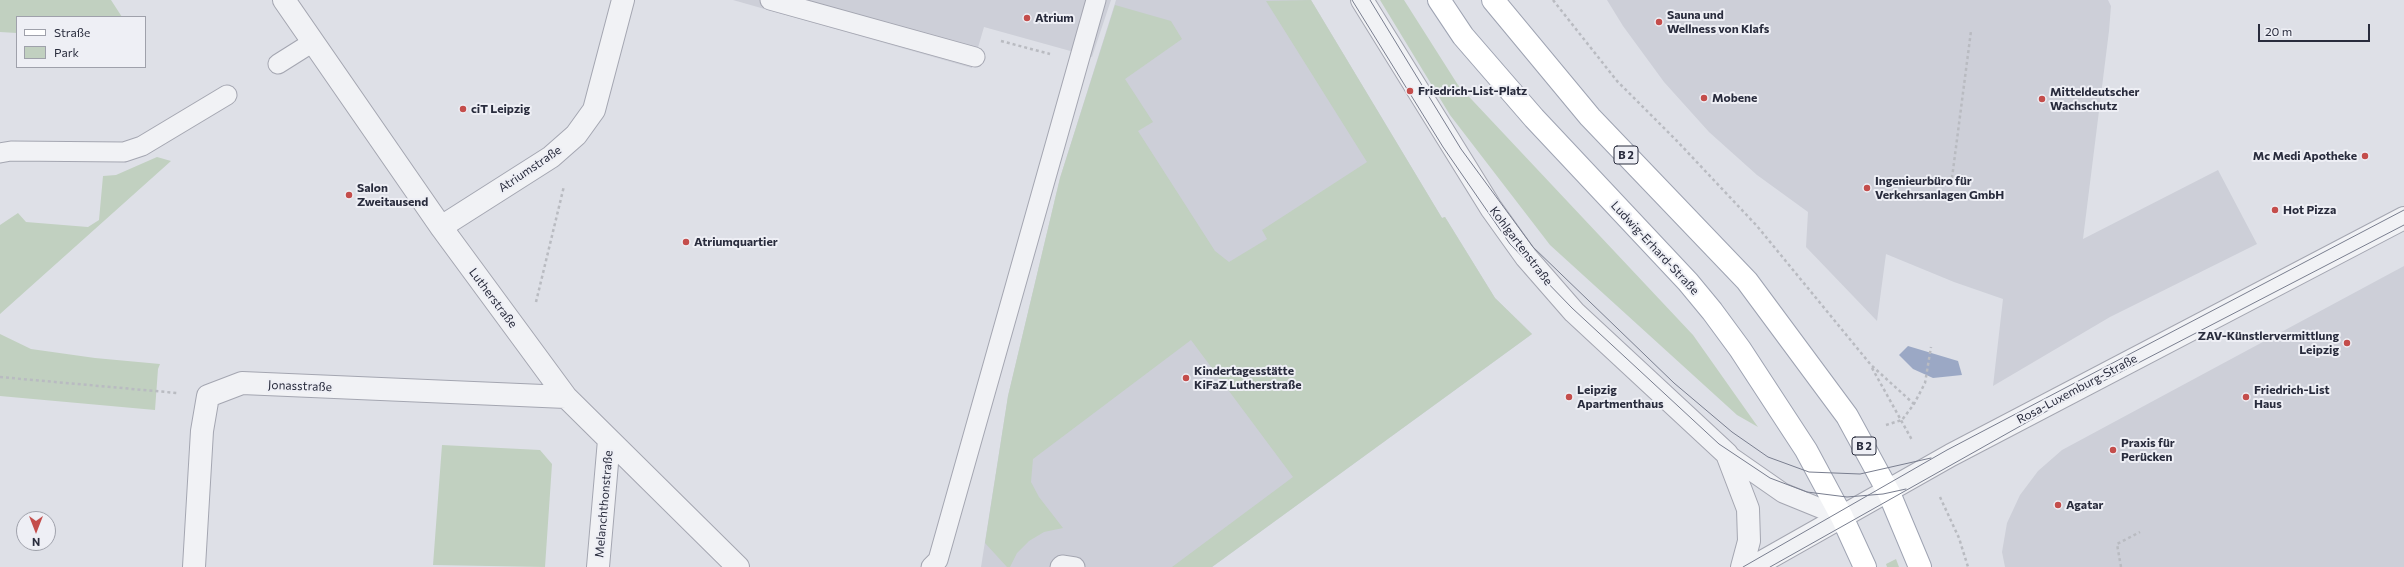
<!DOCTYPE html>
<html>
<head>
<meta charset="utf-8">
<style>
	body { margin:0 }
	#map { position:relative; width:2404px; height:567px; overflow:hidden; background:#dee0e7; font-family:Commissioner,sans-serif }
	canvas { display:block }
	.legend { position:absolute; left:16px; top:16px; width:130px; height:52px; box-sizing:border-box; background:#eeeff5; border:1px solid #9fa1ab; margin:0; padding:5px 7px; list-style:none; font-size:12px; color:#292c3d }
	.legend li { display:flex; align-items:center; gap:8px; height:20px }
	.legend b { width:20px; border:1px solid #9fa1ab }
	.north { position:absolute; left:16px; top:511px; width:40px; height:40px; box-sizing:border-box; background:#eeeff5; border:1px solid #9fa1ab; border-radius:50%; rotate:180deg; font-size:11px; font-weight:700; line-height:16px; text-align:center; color:#292c3d }
	.north::after { content:''; display:block; margin:auto; width:14px; height:18px; background:#c44d4b; clip-path:polygon(50% 0,100% 100%,50% 72%,0 100%) }
	.scale { position:absolute; left:2258px; top:24px; width:112px; height:18px; box-sizing:border-box; border:2px solid #292c3d; border-top:0; padding-left:5px; font-size:12px; line-height:14px; white-space:nowrap; color:#292c3d; -webkit-text-stroke:3px #eeeff5; paint-order:stroke }
</style>
</head>
<body>
<div id="map">
<canvas width="2404" height="567"></canvas>
<ul class="legend">
<li><b style="height:5px;background:#fff"></b>Straße</li>
<li><b style="height:11px;background:#c1d0c0"></b>Park</li>
</ul>
<div class="north">N</div>
<div class="scale">20 m</div>
</div>
<script>
const c = document.querySelector('canvas').getContext('2d');
c.lineJoin = 'round';
function paint(path, color) {
  c.fillStyle = color;
  c.fill(path, 'evenodd');
}
function toPath(rows) {
  const path = new Path2D();
  for (const r of rows) {
    path.moveTo(r[0], r[1]);
    for (let i = 2; i < r.length; i += 2) path.lineTo(r[i], r[i + 1]);
  }
  return path;
}
function trace(path, color, width, dash) {
  c.strokeStyle = color;
  c.lineWidth = width;
  c.lineCap = dash ? 'butt' : 'round';
  c.setLineDash(dash || []);
  c.stroke(path);
}
function label(font, color, halo, rows, align = 'center') {
  c.font = font + ' Commissioner,sans-serif';
  c.lineWidth = 4;
  c.setLineDash([]);
  c.textBaseline = 'middle';
  c.strokeStyle = halo;
  c.fillStyle = color;
  for (const [text, x, y, turn = 0] of rows) {
    c.save();
    c.translate(x, y);
    c.rotate((+turn || 0) * Math.PI / 180);
    c.textAlign = isNaN(turn) ? turn : align;
    if (halo) c.strokeText(text, 0, 0);
    c.fillText(text, 0, 0);
    c.restore();
  }
}
paint(toPath([
	[733,0,1111,0,1092,57,984,27,972,68],
	[1116,0,1311,0,1442,218,1445,217,1495,298,1532,334,1212,567,981,567,1008,396,1060,178],
	[1607,0,2108,0,2111,6,2109,31,2083,239,2218,170,2257,244,2110,317,1993,386,2003,299,1954,282,1886,254,1877,321,1806,247,1808,212,1757,175,1709,132,1664,82,1623,26],
	[2404,266,2404,567,2005,567,2002,552,2007,523,2020,495,2038,471,2062,450]
]), '#cdcfd8');
paint(toPath([
	[0,0,111,0,122,17,17,17,17,33,0,32],
	[1311,0,1442,218,1445,217,1495,298,1532,334,1212,567,1172,567,1293,477,1191,340,1033,459,1031,482,1039,497,1063,528,1044,532,1029,541,1017,553,1010,567,1007,567,985,543,1008,396,1060,178,1115,5,1171,21,1182,39,1125,79,1153,122,1138,131,1215,251,1229,262,1267,239,1262,230,1367,162,1266,1],
	[1380,0,1404,0,1458,85,1693,335,1758,427,1737,415,1550,245,1450,115],
	[157,157,171,161,0,314,0,225,18,213,26,222,88,227,99,220,103,176,116,175],
	[0,334,31,349,95,358,160,364,158,369,155,410,0,396],
	[442,445,540,450,552,464,545,567,433,565],
	[1896,559,1899,567,1887,567,1886,564]
]), '#c1d0c0');
paint(toPath([
	[1908,346,1958,361,1962,375,1933,378,1913,369,1899,355]
]), '#9ba8c5');
const lane = toPath([
	[770,0,975,57],
	[278,64,313,42],
	[0,153,11,151,124,152,142,146,227,95],
	[1727,454,1783,493,1842,517],
	[931,567,938,560,1096,0],
	[1060,567,1062,565,1075,567]
]);
const street = toPath([
	[284,0,441,227,566,397,738,567],
	[1362,0,1491,208,1526,257,1574,312,1727,454,1748,509,1749,541,1742,567],
	[441,227,551,157,576,135,594,110,623,0],
	[194,567,202,431,208,396,242,383,566,397],
	[598,567,609,440],
	[1753,567,1951,455,2404,218]
]);
const primary = toPath([
	[1439,0,1463,36,1534,118,1688,282,1712,311,1740,349,1806,450,1842,517,1865,567],
	[1493,0,1590,117,1747,281,1847,416,1889,493,1920,567]
]);
trace(lane, '#a4a6b1', 21);
trace(street, '#a4a6b1', 24);
trace(primary, '#9ea3b2', 24);
trace(toPath([
	[1553,0,1617,81,1677,141,1757,226,1871,365,1914,404],
	[1001,41,1050,54],
	[1952,178,1971,31],
	[536,302,564,186],
	[1872,368,1912,440],
	[0,377,177,393],
	[1886,425,1902,420,1914,404,1925,383,1931,347],
	[1940,497,1959,538,1968,567],
	[2121,567,2117,544,2140,532]
]), '#b9bbc1', 2.5, [3, 3]);
trace(lane, '#f1f2f5', 19);
trace(street, '#f1f2f5', 22);
trace(primary, '#fff', 22);
trace(toPath([
	[1352,0,1443,147,1510,244,1572,308,1719,444,1770,478,1807,492,1847,497,1883,494,1906,489],
	[1370,0,1461,149,1533,247,1674,383,1732,432,1768,457,1809,472,1860,474,1931,458],
	[1743,567,1947,450,2404,210],
	[1770,567,2063,402,2404,225]
]), '#797e8f', 1);
for (const [x, y, r, color] of [
	[1027,18,4,"#c44d4b"],
	[1659,22,4,"#c44d4b"],
	[1410,91,4,"#c44d4b"],
	[1704,98,4,"#c44d4b"],
	[2042,99,4,"#c44d4b"],
	[463,109,4,"#c44d4b"],
	[2365,156,4,"#c44d4b"],
	[1867,188,4,"#c44d4b"],
	[349,195,4,"#c44d4b"],
	[2275,210,4,"#c44d4b"],
	[686,242,4,"#c44d4b"],
	[2347,343,4,"#c44d4b"],
	[1186,378,4,"#c44d4b"],
	[1569,397,4,"#c44d4b"],
	[2246,397,4,"#c44d4b"],
	[2113,450,4,"#c44d4b"],
	[2058,505,4,"#c44d4b"]
]) {
  const dot = new Path2D();
  dot.arc(x, y, r, 0, 2 * Math.PI);
  c.fillStyle = color;
  c.fill(dot);
  trace(dot, '#eeeff5', 1.5);
}
for (const [x, y, w] of [
	[1626,155,24],
	[1864,446,24]
]) {
  const box = new Path2D();
  box.roundRect(x - w / 2, y - 9, w, 18, 3);
  c.fillStyle = '#eeeff5';
  c.fill(box);
  trace(box, '#292c3d', 1);
}
label('bold 11px', '#292c3d', null, [
	["B 2",1626,155],
	["B 2",1864,446]
]);
label('bold 12px', '#292c3d', '#eeeff5', [
	["Sauna und",1667,15],
	["Wellness von Klafs",1667,29],
	["Atrium",1035,18],
	["Friedrich-List-Platz",1418,91],
	["Mitteldeutscher",2050,92],
	["Wachschutz",2050,106],
	["Mobene",1712,98],
	["ciT Leipzig",471,109],
	["Mc Medi Apotheke",2357,156,"right"],
	["Ingenieurbüro für",1875,181],
	["Verkehrsanlagen GmbH",1875,195],
	["Salon",357,188],
	["Zweitausend",357,202],
	["Hot Pizza",2283,210],
	["Atriumquartier",694,242],
	["ZAV-Künstlervermittlung",2339,336,"right"],
	["Leipzig",2339,350,"right"],
	["Kindertagesstätte",1194,371],
	["KiFaZ Lutherstraße",1194,385],
	["Leipzig",1577,390],
	["Apartmenthaus",1577,404],
	["Friedrich-List",2254,390],
	["Haus",2254,404],
	["Praxis für",2121,443],
	["Perücken",2121,457],
	["Agatar",2066,505]
], 'left');
label('12px', '#292c3d', '#eeeff5', [
	["Atriumstraße",530,169,-34],
	["Kohlgartenstraße",1521,246,53],
	["Ludwig-Erhard-Straße",1655,248,47],
	["Lutherstraße",493,298,53],
	["Jonasstraße",300,386,2],
	["Rosa-Luxemburg-Straße",2077,389,-28],
	["Melanchthonstraße",604,504,-85]
]);
</script>
</body>
</html>
